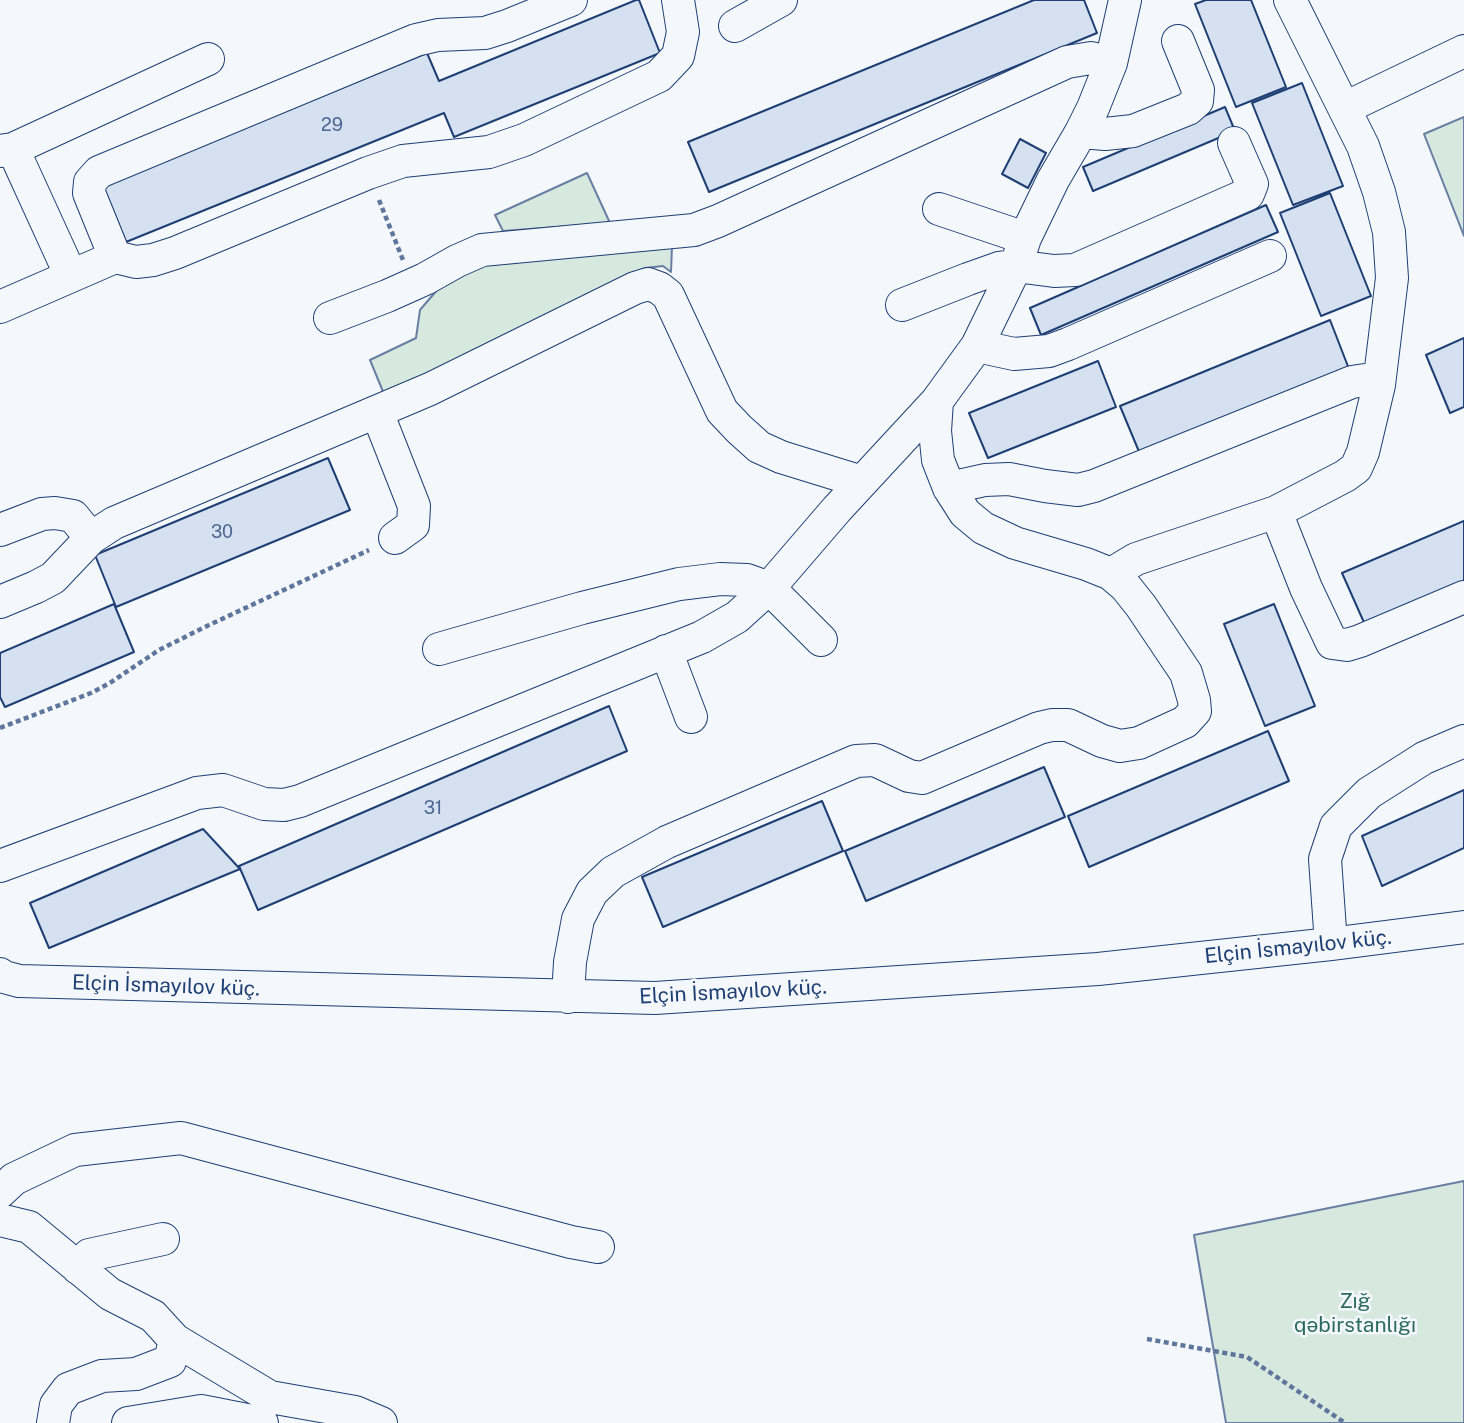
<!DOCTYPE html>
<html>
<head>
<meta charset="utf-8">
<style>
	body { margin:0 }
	canvas { display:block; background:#f4f7fb }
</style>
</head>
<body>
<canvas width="1464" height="1423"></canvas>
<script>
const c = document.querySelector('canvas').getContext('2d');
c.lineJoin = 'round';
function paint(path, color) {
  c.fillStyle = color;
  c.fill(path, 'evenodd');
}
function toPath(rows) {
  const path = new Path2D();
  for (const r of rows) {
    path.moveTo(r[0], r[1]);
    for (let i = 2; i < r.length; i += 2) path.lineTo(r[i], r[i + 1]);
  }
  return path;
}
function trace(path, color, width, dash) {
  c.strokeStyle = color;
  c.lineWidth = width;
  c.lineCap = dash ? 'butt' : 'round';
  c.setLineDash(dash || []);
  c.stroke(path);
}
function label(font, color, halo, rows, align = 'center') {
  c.font = font + ' "Public Sans",sans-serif';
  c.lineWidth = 5;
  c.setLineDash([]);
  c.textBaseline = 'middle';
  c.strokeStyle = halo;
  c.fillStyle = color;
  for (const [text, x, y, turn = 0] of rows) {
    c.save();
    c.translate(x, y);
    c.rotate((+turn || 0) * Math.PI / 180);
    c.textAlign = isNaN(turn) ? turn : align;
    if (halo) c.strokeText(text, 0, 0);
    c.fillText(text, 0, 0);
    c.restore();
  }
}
const green = toPath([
	[1464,117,1464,236,1424,134,1464,117],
	[587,173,610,223,503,231,495,215,587,173],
	[672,246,671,272,663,266,645,268,437,372,384,394,370,360,416,338,420,310,443,283,466,267,672,246],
	[1464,1181,1464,1423,1226,1423,1194,1235,1464,1181]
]);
paint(green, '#d7e8df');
trace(green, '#687fa3', 2);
const building = toPath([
	[636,0,639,0,660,53,454,137,444,113,126,242,103,186,427,53,439,81,636,0],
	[1034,0,1084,0,1097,33,709,192,688,142,1034,0],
	[1206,0,1251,0,1286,87,1236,107,1195,4,1206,0],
	[1302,83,1343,186,1293,205,1252,103,1302,83],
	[1225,107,1235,131,1093,191,1083,167,1225,107],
	[1020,139,1046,153,1028,188,1002,174,1020,139],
	[1330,193,1371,296,1321,316,1280,213,1330,193],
	[1266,205,1278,232,1041,335,1030,308,1266,205],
	[1330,320,1349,369,1140,454,1120,406,1330,320],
	[1464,338,1464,407,1450,413,1426,355,1464,338],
	[1098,361,1116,407,988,458,969,413,1098,361],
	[328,458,350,510,116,607,95,555,328,458],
	[1464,521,1464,584,1366,627,1342,573,1464,521],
	[114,604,134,652,5,707,0,697,0,653,114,604],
	[1274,604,1315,706,1265,726,1224,624,1274,604],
	[609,706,627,751,258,910,239,866,609,706],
	[1268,731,1289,781,1089,867,1068,816,1268,731],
	[1044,767,1065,817,866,901,845,851,1044,767],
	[1464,790,1464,848,1382,886,1362,836,1464,790],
	[822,801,843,851,663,927,642,877,822,801],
	[203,829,240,869,49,948,30,903,203,829]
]);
paint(building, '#d5e0f0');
trace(building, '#1d3f73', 2);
const minor = toPath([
	[735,26,781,0],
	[1345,108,1464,51],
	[1081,132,1105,134,1133,131,1188,109,1197,101,1198,90,1178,41],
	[13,149,71,276],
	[0,151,13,149,208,59],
	[939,209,1025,238],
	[115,257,89,193,90,182,99,172,416,40,438,35,485,33,507,26,571,0],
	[902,305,968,279,999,268,1016,266,1054,271,1075,270,1248,194,1252,184,1234,143],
	[0,307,115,257,136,262,153,260,175,253,368,173,403,161,489,152,524,140,659,76,678,56,683,32,678,0],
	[330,318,387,296,425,279,457,261,482,250,694,230,718,221,1067,62,1091,58,1111,63],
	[977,346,1014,354,1049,351,1068,344,1270,256],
	[377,412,414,506,413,525,395,538],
	[949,488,985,480,1009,479,1045,486,1078,490,1094,486,1352,382,1365,380,1379,385],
	[1276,512,1306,588,1332,643,1347,645,1360,641,1464,597],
	[0,530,42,514,55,513,73,516,91,538],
	[1111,574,1136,559,1276,512,1345,476,1356,468,1363,452,1379,385,1392,278,1389,232,1379,192,1363,146,1290,0],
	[0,602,36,587,53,578,91,538,114,523,430,389,635,288,648,284,659,288,668,295,722,411,739,429,759,447,781,457,862,482],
	[439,649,582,608,679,584,720,579,747,580,769,588,821,640],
	[666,651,691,717],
	[0,866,197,793,223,790,264,804,284,805,300,801,702,637,737,617,769,588,837,509,937,401,977,346,1016,266,1025,238,1053,180,1081,132,1093,108,1111,63,1125,0],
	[1331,944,1325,859,1336,826,1369,793,1424,758,1464,741],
	[0,974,4,977,19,981,655,998,1098,969,1331,944,1464,927],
	[568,997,570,962,578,919,592,892,613,872,667,842,856,761,875,760,909,776,922,778,1039,728,1052,725,1068,725,1102,741,1120,746,1139,743,1185,722,1195,711,1194,700,1186,673,1141,606,1125,586,1111,574,1086,564,1015,543,983,528,965,513,949,488,938,460,935,431,937,401],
	[0,1192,14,1179,75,1150,181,1138,571,1242,598,1247],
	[0,1220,29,1227,110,1294,153,1316,175,1340,270,1397,355,1412,381,1423],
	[78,1268,89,1255,163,1239],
	[53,1423,56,1405,68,1389,102,1376,136,1374,170,1361,175,1340],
	[128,1423,201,1411,262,1423]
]);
trace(minor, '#1d3f73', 34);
trace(toPath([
	[379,200,403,260],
	[0,728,91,693,110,683,159,650,207,626,369,550],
	[1147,1339,1247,1357,1345,1423]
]), '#5e769c', 4.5, [5, 3.5]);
trace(minor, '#f4f7fb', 32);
label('18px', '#4b6792', null, [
	["29",332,125],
	["30",222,532],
	["31",433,808]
]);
label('21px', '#1d3f73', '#f4f7fb', [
	["Elçin İsmayılov küç.",1298,947,-6],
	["Elçin İsmayılov küç.",166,986,2],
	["Elçin İsmayılov küç.",733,992,-3]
]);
label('21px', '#2c6c60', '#f4f7fb', [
	["Zığ",1355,1302],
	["qəbirstanlığı",1355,1326]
]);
</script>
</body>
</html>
